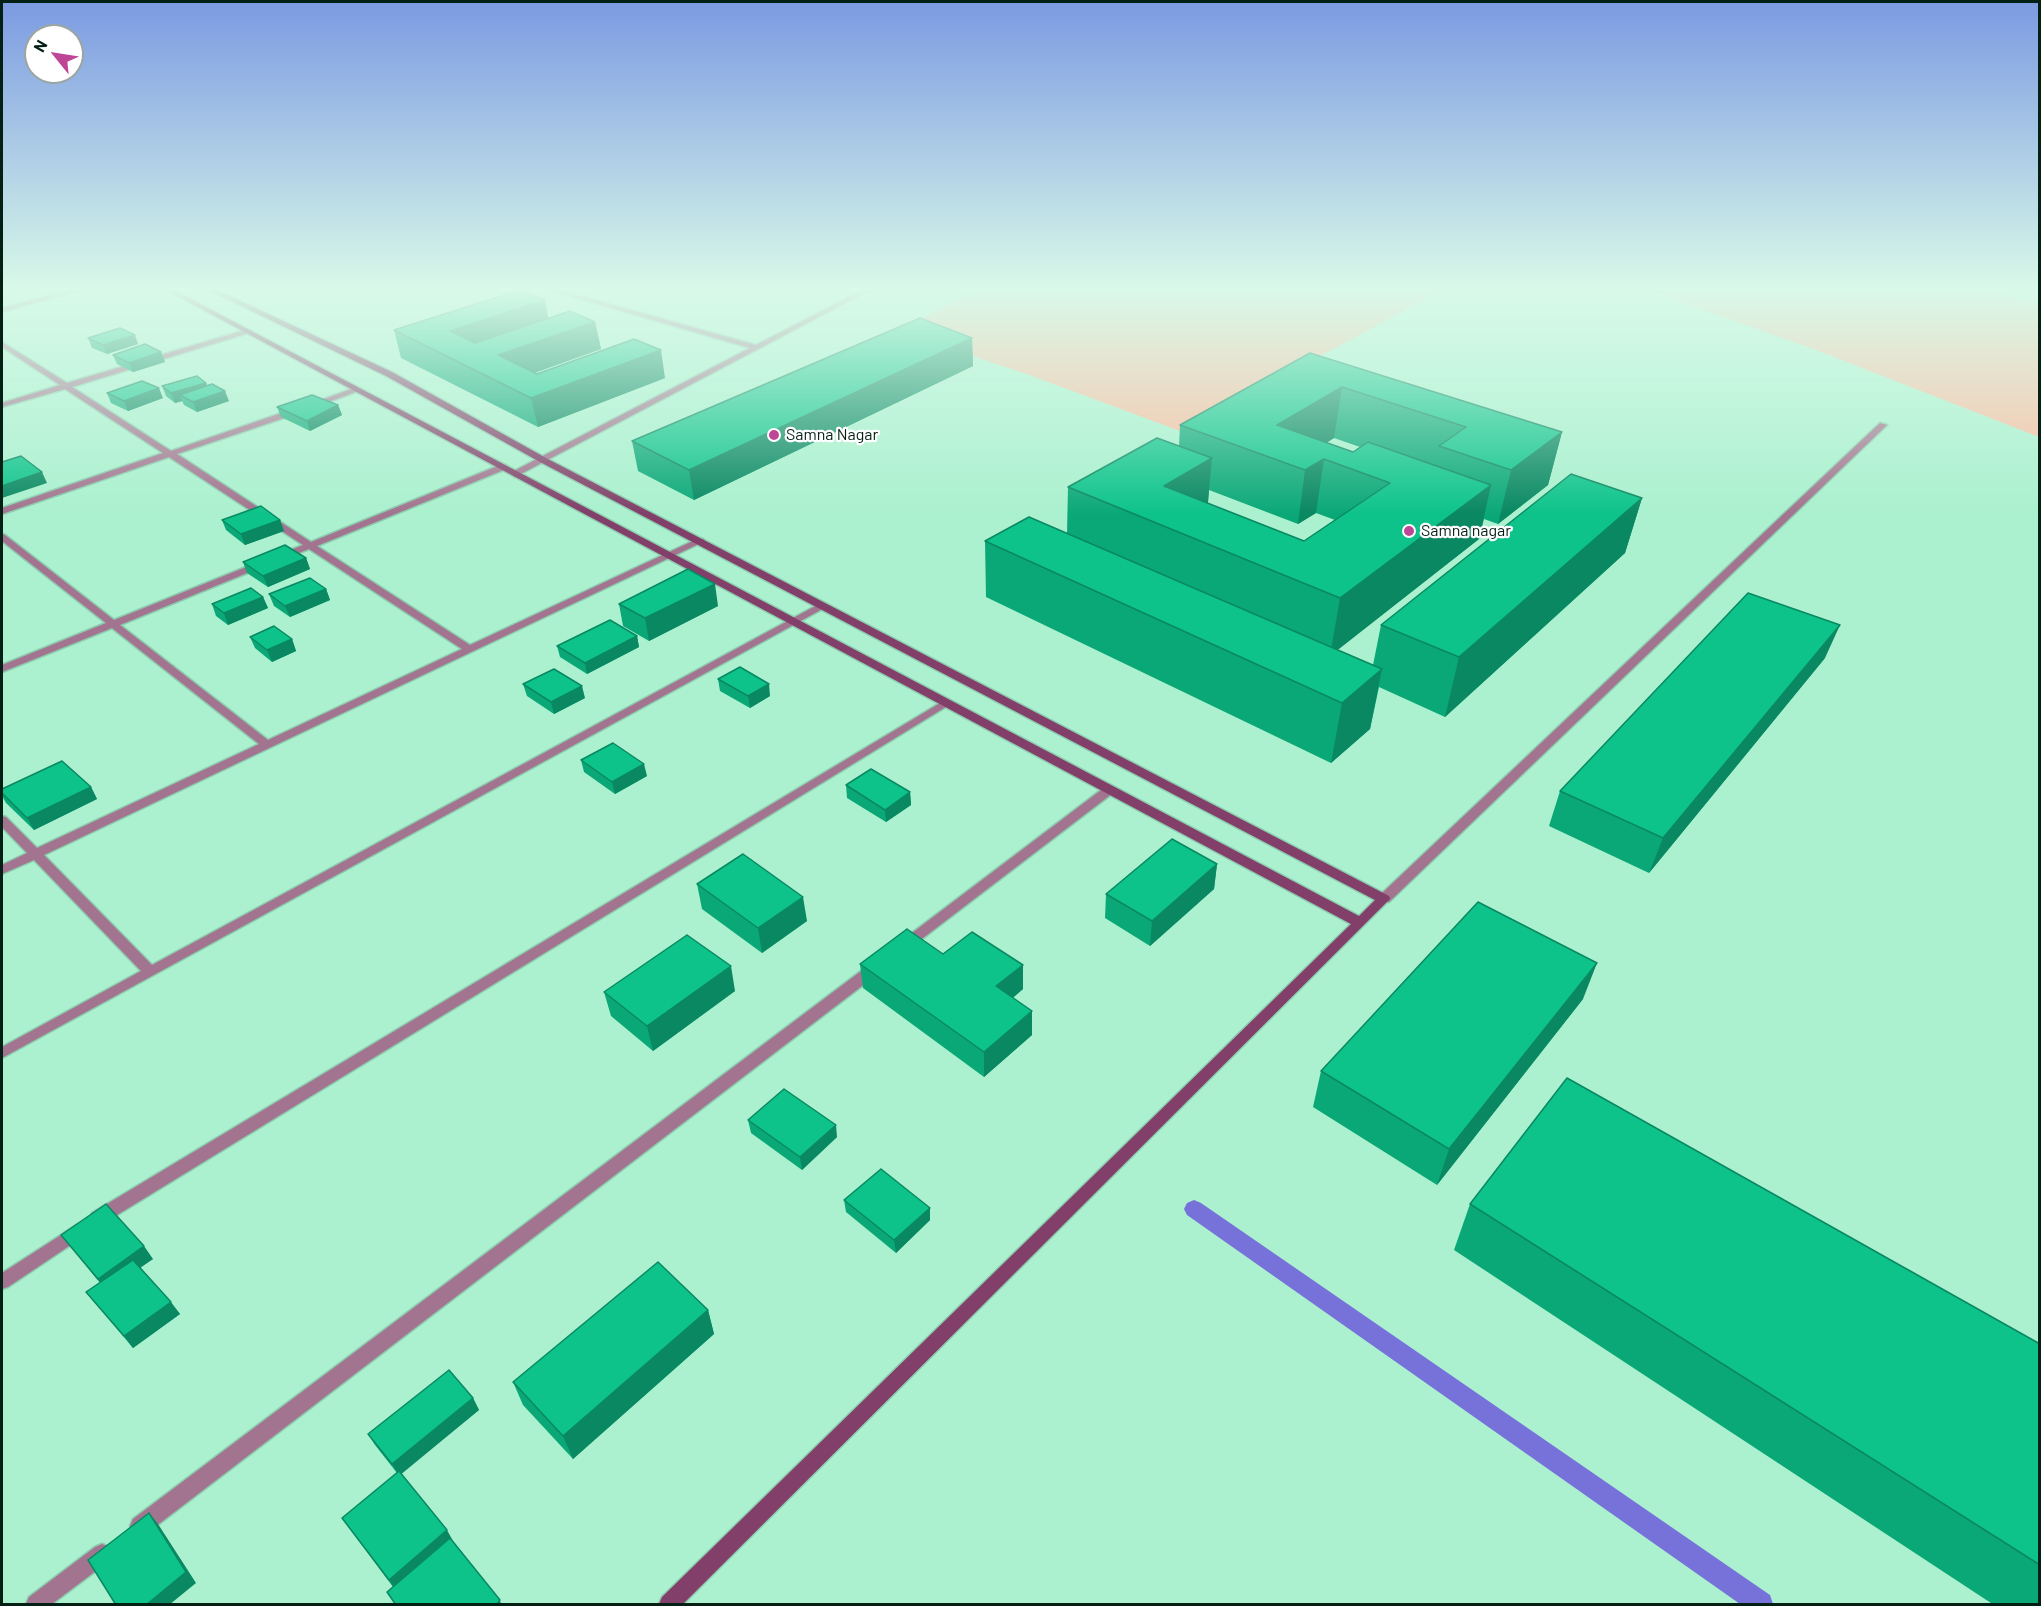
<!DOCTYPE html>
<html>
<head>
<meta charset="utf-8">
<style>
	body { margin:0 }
	#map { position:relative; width:2041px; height:1606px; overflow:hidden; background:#abf1cf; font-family:Barlow,sans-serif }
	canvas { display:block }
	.frame { position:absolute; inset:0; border:3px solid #042015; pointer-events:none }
	.north { position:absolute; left:24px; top:24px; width:60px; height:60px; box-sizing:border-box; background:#fff; border:2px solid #9ba6a1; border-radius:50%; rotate:300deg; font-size:16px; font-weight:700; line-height:24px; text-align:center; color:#042015 }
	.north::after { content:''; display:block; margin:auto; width:21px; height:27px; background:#bf4597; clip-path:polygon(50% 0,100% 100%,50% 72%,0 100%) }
</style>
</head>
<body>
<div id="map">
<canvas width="2041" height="1606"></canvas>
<div class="frame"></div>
<div class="north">N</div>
</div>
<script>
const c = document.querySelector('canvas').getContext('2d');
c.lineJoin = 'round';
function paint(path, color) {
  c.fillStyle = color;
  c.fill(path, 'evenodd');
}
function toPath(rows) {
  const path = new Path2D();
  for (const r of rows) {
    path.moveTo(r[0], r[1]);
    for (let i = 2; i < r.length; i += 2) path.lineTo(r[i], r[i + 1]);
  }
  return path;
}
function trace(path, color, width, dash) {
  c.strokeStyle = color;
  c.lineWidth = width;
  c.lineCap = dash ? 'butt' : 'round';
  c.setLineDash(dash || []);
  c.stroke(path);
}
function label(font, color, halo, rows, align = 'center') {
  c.font = font + ' Barlow,sans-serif';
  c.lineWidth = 4.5;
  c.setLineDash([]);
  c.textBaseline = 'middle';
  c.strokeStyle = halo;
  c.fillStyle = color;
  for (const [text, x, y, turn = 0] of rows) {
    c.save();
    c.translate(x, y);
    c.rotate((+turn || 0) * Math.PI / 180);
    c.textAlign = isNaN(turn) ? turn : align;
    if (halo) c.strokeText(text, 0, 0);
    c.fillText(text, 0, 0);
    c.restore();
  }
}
paint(toPath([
	[976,289,1445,289,1180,431,1024,373,899,332],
	[1645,289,1972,289,2039,303,2039,437,1816,350]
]), '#fdbba0');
paint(toPath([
	[1194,1200,1201,1203,1770,1595,1773,1604,1740,1604,1187,1215,1184,1209,1187,1203,1194,1200]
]), '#7772da');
const street = toPath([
	[74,289,85,289,2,312,2,308,74,289],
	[545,289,556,289,756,345,864,289,872,289,515,477,511,474,512,472,750,348,545,289],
	[245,330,252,332,72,387,171,451,293,409,299,409,299,413,177,454,311,542,500,465,506,465,506,469,317,546,470,645,697,539,703,539,705,541,44,855,152,965,819,604,823,603,828,606,2,1058,2,1047,141,971,34,860,2,874,2,865,27,853,2,827,2,816,6,817,37,848,259,744,112,628,2,672,2,665,106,623,2,541,2,534,5,535,114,620,256,563,262,563,262,567,120,625,268,740,462,649,309,549,284,559,278,559,278,555,303,545,169,457,2,514,2,508,163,453,65,389,2,407,2,403,60,385,2,347,2,342,67,383,245,330],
	[354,388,361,390,315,407,308,405,354,388],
	[1880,423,1887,425,1389,902,1379,902,1378,899,1379,896,1880,423],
	[945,700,950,703,949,705,104,1223,98,1225,92,1223,90,1218,92,1213,945,700],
	[1109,786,1113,787,1115,790,1113,793,910,948,900,948,898,945,900,942,1105,787,1109,786],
	[874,964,879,965,881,969,879,973,147,1533,140,1536,133,1533,130,1526,133,1519,869,965,874,964],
	[78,1224,84,1226,86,1231,84,1236,8,1287,2,1289,2,1273,78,1224],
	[102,1544,109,1547,112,1554,109,1561,52,1604,26,1604,29,1597,95,1547,102,1544]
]);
const secondary = toPath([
	[164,289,172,289,1359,916,1375,900,540,462,386,376,206,289,215,289,392,372,546,458,1389,896,1390,899,683,1604,659,1604,662,1597,1351,924,164,289]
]);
trace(street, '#8dcbae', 3);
trace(secondary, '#8dcbae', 3);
paint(street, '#a3748f');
paint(secondary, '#813f69');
paint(toPath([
	[549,318,595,322,601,349,535,373,537,374,665,378,538,427,401,358,394,330],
	[88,338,138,344,107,354,92,348],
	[972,338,973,366,694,500,638,471,632,441],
	[161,352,165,362,133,372,117,364,113,355],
	[1310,353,1562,432,1548,485,1498,524,1484,519,1479,539,1337,650,1373,665,1381,625,1642,498,1625,553,1445,717,1379,687,1370,729,1331,763,986,597,985,541,1067,533,1068,487,1179,446,1180,425],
	[1334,438,1360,447,1353,452,1326,443],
	[1209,490,1298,524,1316,513,1335,520,1304,541,1208,503],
	[206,383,207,386,229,401,197,412,184,405,182,401,175,403,166,396,162,386],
	[107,393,163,398,128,411,111,403],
	[338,405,342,415,310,431,281,417,277,407],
	[222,520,280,520,284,531,245,545,226,530],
	[306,558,310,569,268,587,247,573,243,562],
	[326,589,330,600,290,617,274,606,269,594],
	[263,597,268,608,228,625,216,616,212,604],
	[619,604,718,606,649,641,623,626],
	[637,636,639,647,587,674,560,657,557,646],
	[250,637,292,639,296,651,272,662,255,648],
	[1825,658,1649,873,1549,826,1560,791],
	[718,679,770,696,750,708,720,691],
	[523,684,585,698,554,714,527,696],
	[581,760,647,776,615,794,584,772],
	[846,785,910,792,911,805,886,822,847,798],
	[91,787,97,799,34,830,6,803,2,796,2,789],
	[1217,864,1214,889,1150,946,1105,918,1106,894],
	[697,884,807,921,762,953,702,909],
	[943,954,1023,989,1013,998,1032,1035,984,1077,863,988,860,964],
	[735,991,653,1051,611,1016,604,992],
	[1583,999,1437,1185,1313,1107,1321,1071],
	[748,1120,837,1137,802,1170,751,1133],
	[844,1200,930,1208,930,1220,896,1253,846,1212],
	[1470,1204,2040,1344,2040,1605,1994,1605,1454,1250],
	[61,1235,153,1259,140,1267,180,1314,133,1348,86,1292,100,1283],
	[708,1310,714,1334,573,1459,523,1405,513,1382],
	[473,1398,479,1410,401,1473,453,1542,503,1605,396,1605,393,1587,342,1518,397,1473,375,1445,368,1434]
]), '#0ba877');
paint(toPath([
	[545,300,550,327,458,358,450,331],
	[595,322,601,349,505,383,498,355],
	[135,335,138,344,107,354,103,345],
	[972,338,973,366,694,500,689,470],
	[661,350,665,378,538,427,531,398],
	[161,352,165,362,133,372,129,363],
	[206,383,210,393,180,395,182,401,175,403,171,393],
	[1342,387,1334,438,1291,465,1277,425],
	[159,388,163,398,128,411,124,401],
	[225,391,229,401,197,412,193,402],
	[338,405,342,415,310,431,307,421],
	[1562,432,1548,485,1498,524,1511,470],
	[1212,458,1207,512,1164,486],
	[1324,459,1316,513,1298,524,1305,470],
	[42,472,47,483,2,498,2,486],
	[1491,485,1479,539,1330,656,1340,598],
	[1642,498,1625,553,1445,717,1459,657],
	[280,520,284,531,245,545,241,534],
	[306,558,310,569,268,587,263,576],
	[715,584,718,606,649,641,645,618],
	[326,589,330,600,290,617,285,606],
	[263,597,268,608,228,625,224,613],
	[1840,625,1825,658,1649,873,1663,838],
	[637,636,639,647,587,674,585,663],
	[292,639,296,651,272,662,267,650],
	[1382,669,1370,729,1331,763,1342,703],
	[769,684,770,696,750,708,748,696],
	[582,686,585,698,554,714,551,702],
	[644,764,647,776,615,794,612,782],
	[91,787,97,799,34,830,27,818],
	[910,792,911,805,886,822,885,810],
	[1217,864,1214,889,1150,946,1152,921],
	[803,897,807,921,762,953,758,928],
	[1597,963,1583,999,1437,1185,1449,1149],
	[1023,965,1023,989,996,1011,996,986],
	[731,966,735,991,653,1051,647,1026],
	[1032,1011,1032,1035,984,1077,984,1052],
	[836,1125,837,1137,802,1170,800,1157],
	[930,1208,930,1220,896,1253,894,1240],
	[144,1246,153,1259,107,1291,98,1279],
	[171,1302,180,1314,133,1348,124,1336],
	[708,1310,714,1334,573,1459,563,1436],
	[473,1398,479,1410,399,1476,392,1464],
	[149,1513,158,1524,196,1583,169,1605,146,1605],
	[447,1530,453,1541,396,1591,389,1580]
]), '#098861');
const building = toPath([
	[520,290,545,300,450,331,475,343,570,311,595,322,498,355,537,374,634,339,661,350,531,398,394,330,520,290],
	[920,318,972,338,689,470,632,441,920,318],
	[120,328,135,335,103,345,88,338,120,328],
	[145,344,161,352,129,363,113,355,145,344],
	[1310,353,1562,432,1511,470,1439,446,1466,427,1342,387,1277,425,1353,452,1368,442,1491,485,1340,598,1068,487,1157,438,1212,458,1164,486,1304,541,1390,483,1324,459,1305,470,1180,425,1310,353],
	[197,376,206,383,171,393,162,386,197,376],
	[142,381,159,388,124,401,107,393,142,381],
	[212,384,225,391,193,402,180,395,212,384],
	[312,395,338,405,307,421,277,407,312,395],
	[21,456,42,472,2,486,2,462,21,456],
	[1571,474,1642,498,1459,657,1381,625,1571,474],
	[261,506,280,520,241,534,222,520,261,506],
	[1029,517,1382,669,1342,703,985,541,1029,517],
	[285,545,306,558,263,576,243,562,285,545],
	[688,569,715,584,645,618,619,604,688,569],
	[310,578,326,589,285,606,269,594,310,578],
	[251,588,263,597,224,613,212,604,251,588],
	[1748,593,1840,625,1663,838,1560,791,1748,593],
	[610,620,637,636,585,663,557,646,610,620],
	[274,626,292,639,267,650,250,637,274,626],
	[740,667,769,684,748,696,718,679,740,667],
	[554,669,582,686,551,702,523,684,554,669],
	[613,743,644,764,612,782,581,760,613,743],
	[62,761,91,787,27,818,2,793,2,789,62,761],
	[871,769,910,792,885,810,846,785,871,769],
	[1172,839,1217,864,1152,921,1106,894,1172,839],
	[743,854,803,897,758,928,697,884,743,854],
	[1478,902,1597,963,1449,1149,1321,1071,1478,902],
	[907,929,943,954,972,932,1023,965,996,986,1032,1011,984,1052,860,964,907,929],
	[687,935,731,966,647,1026,604,992,687,935],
	[1567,1078,2040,1344,2040,1565,1470,1204,1567,1078],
	[784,1089,836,1125,800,1157,748,1120,784,1089],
	[881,1169,930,1208,894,1240,844,1200,881,1169],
	[106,1204,144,1246,98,1279,61,1235,106,1204],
	[133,1260,171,1302,124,1336,86,1292,133,1260],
	[658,1262,708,1310,563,1436,513,1382,658,1262],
	[449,1370,473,1398,392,1464,368,1434,449,1370],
	[399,1471,447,1530,389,1580,342,1518,399,1471],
	[149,1513,186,1572,146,1605,116,1605,88,1560,149,1513],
	[450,1538,500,1600,496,1605,396,1605,387,1592,450,1538]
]);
paint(building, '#0dc38a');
trace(building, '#098861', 1.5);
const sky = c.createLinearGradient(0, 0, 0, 514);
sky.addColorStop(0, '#7b9ae2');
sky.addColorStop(0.56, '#d9f9e9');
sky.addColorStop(1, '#d9f9e900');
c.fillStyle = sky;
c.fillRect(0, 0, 2041, 514);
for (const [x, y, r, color] of [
	[774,435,6,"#bf4597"],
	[1409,531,6,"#bf4597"]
]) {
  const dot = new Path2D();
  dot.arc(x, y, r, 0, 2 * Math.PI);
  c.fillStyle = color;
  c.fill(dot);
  trace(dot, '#fff', 2);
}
label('16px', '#042015', '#fff', [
	["Samna Nagar",786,435],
	["Samna nagar",1421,531]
], 'left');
</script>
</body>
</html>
